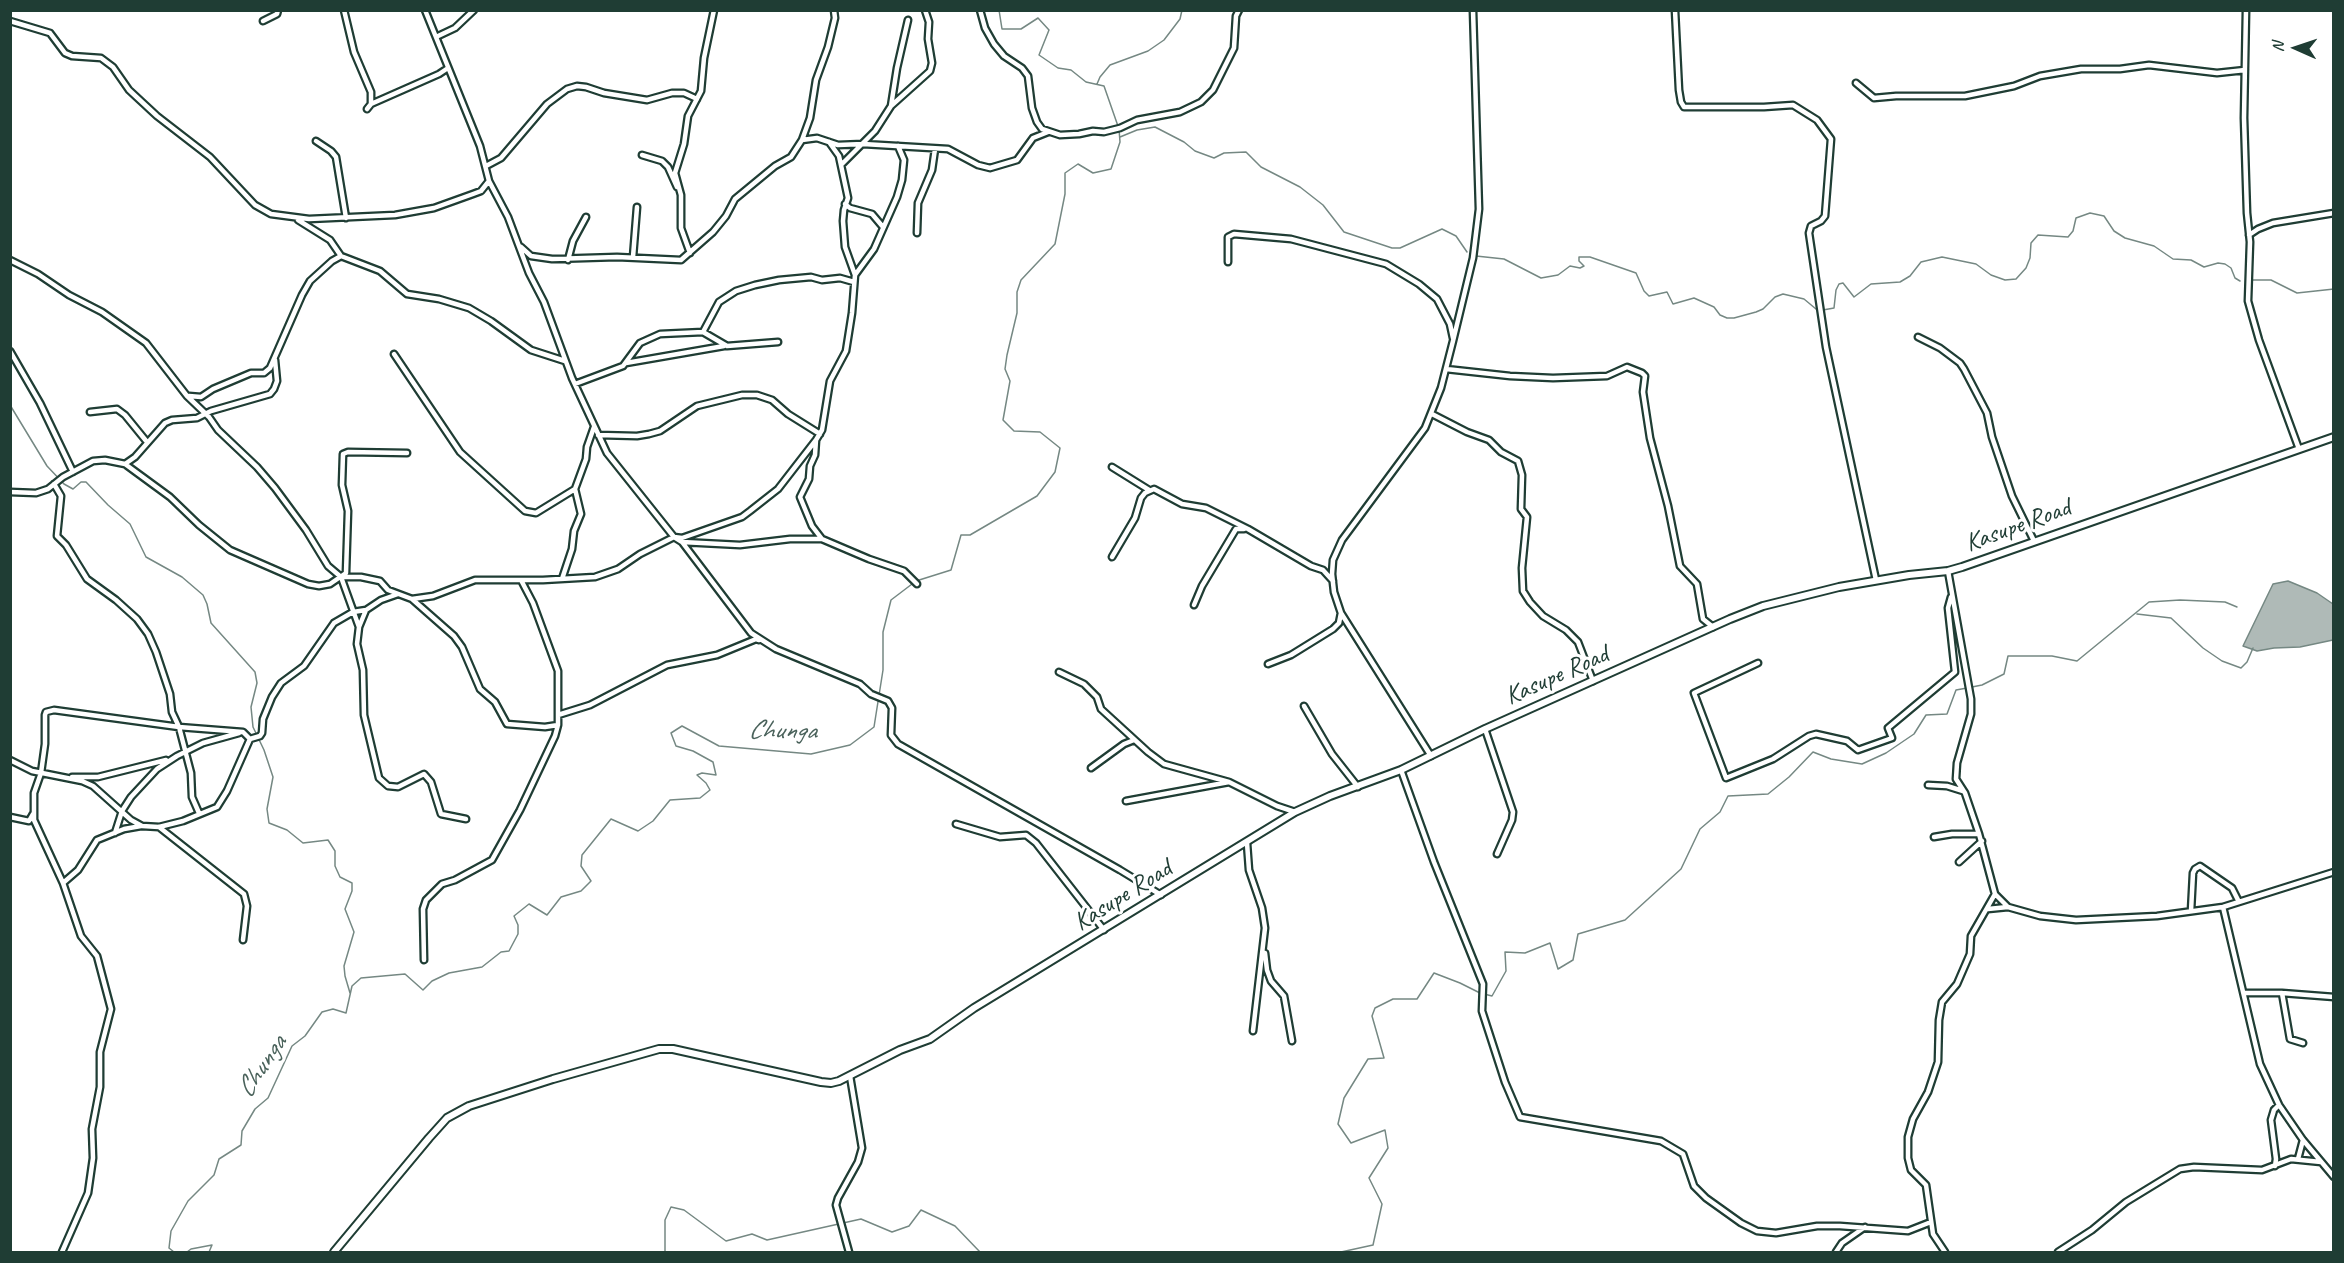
<!DOCTYPE html>
<html>
<head>
<meta charset="utf-8">
<style>
	body { margin:0 }
	#map { position:relative; width:2344px; height:1263px; overflow:hidden; background:#fff; font-family:Caveat,sans-serif }
	canvas { display:block }
	.frame { position:absolute; inset:0; border:12px solid #1f3d34; pointer-events:none }
	.north { position:absolute; left:2266px; top:18px; width:60px; height:60px; -webkit-text-stroke:4px #fff; paint-order:stroke; rotate:273deg; font-size:16px; font-weight:700; line-height:24px; text-align:center; color:#1f3d34 }
	.north::after { content:''; display:block; margin:auto; width:21px; height:27px; background:#1f3d34; clip-path:polygon(50% 0,100% 100%,50% 72%,0 100%) }
</style>
</head>
<body>
<div id="map">
<canvas width="2344" height="1263"></canvas>
<div class="frame"></div>
<div class="north">N</div>
</div>
<script>
const c = document.querySelector('canvas').getContext('2d');
c.lineJoin = 'round';
function paint(path, color) {
  c.fillStyle = color;
  c.fill(path, 'evenodd');
}
function toPath(rows) {
  const path = new Path2D();
  for (const r of rows) {
    path.moveTo(r[0], r[1]);
    for (let i = 2; i < r.length; i += 2) path.lineTo(r[i], r[i + 1]);
  }
  return path;
}
function trace(path, color, width, dash) {
  c.strokeStyle = color;
  c.lineWidth = width;
  c.lineCap = dash ? 'butt' : 'round';
  c.setLineDash(dash || []);
  c.stroke(path);
}
function label(font, color, halo, rows, align = 'center') {
  c.font = font + ' Caveat,sans-serif';
  c.lineWidth = 6;
  c.setLineDash([]);
  c.textBaseline = 'middle';
  c.strokeStyle = halo;
  c.fillStyle = color;
  for (const [text, x, y, turn = 0] of rows) {
    c.save();
    c.translate(x, y);
    c.rotate((+turn || 0) * Math.PI / 180);
    c.textAlign = isNaN(turn) ? turn : align;
    if (halo) c.strokeText(text, 0, 0);
    c.fillText(text, 0, 0);
    c.restore();
  }
}
const water = toPath([
	[2288,581,2317,593,2333,604,2333,640,2300,647,2274,648,2257,651,2243,646,2273,584,2288,581]
]);
paint(water, '#afbab7');
trace(water, '#758883', 1.5);
trace(toPath([
	[1097,84,1100,77,1110,65,1148,51,1164,40,1180,19,1182,10],
	[1120,137,1137,130,1155,127,1184,142,1195,151,1214,158,1224,153,1246,152,1261,167,1300,187,1323,205,1344,232,1392,248,1400,248,1442,229,1456,236,1467,252],
	[1476,256,1504,259,1541,278,1558,275,1570,266,1580,268,1584,266,1579,261,1579,257,1590,257,1636,273,1644,291,1649,296,1667,292,1673,304,1694,298,1714,307,1720,315,1727,318,1734,318,1756,312,1763,309,1775,297,1783,294,1804,299,1816,309],
	[2252,280,2271,280,2297,293,2334,289],
	[1823,310,1834,308,1836,290,1839,284,1843,283,1854,297,1871,284,1900,282,1910,276,1921,262,1942,257,1976,264,1991,275,2005,280,2016,279,2026,268,2030,258,2031,243,2038,235,2068,237,2073,231,2076,218,2090,213,2104,216,2114,231,2125,238,2154,246,2173,259,2191,260,2204,267,2218,263,2225,264,2231,268,2235,278,2240,281],
	[10,405,47,466,64,484,73,489,81,482,86,482,108,505,130,524,146,557,182,577,203,595,207,604,211,623,255,672,257,683,251,707,253,727,264,750,273,777,267,809,269,823,287,830,303,843,328,840,335,851,335,866,340,877,352,883,352,891,345,909,354,932,344,966,345,976,350,993],
	[2137,614,2171,618,2203,648,2222,661,2241,668,2247,662,2253,648],
	[1972,687,1982,685,2004,674,2008,656,2052,656,2077,661,2149,602,2180,600,2225,602,2237,607],
	[1484,994,1492,996,1506,971,1505,952,1525,953,1550,943,1558,969,1573,960,1578,934,1625,920,1681,869,1700,829,1720,812,1728,796,1768,794,1789,777,1813,752,1831,759,1862,764,1886,753,1914,734,1926,715,1947,714,1956,690,1967,688],
	[174,1252,169,1248,171,1231,188,1201,214,1175,219,1159,241,1145,242,1131,255,1109,268,1098,292,1046,305,1036,322,1012,333,1009,346,1013,352,986,361,978,405,974,423,990,432,981,449,973,482,967,501,952,509,951,518,934,518,925,514,916,529,904,547,915,561,897,581,891,591,881,581,866,582,855,611,819,638,831,653,821,670,800,700,798,710,790,706,783,697,775,702,773,716,775,713,762,693,751,676,746,671,733,682,726,719,746,811,754,850,745,874,727,883,670,883,632,891,600,916,581,951,570,961,535,970,535,1037,496,1055,472,1060,448,1040,432,1014,431,1003,420,1010,381,1005,369,1007,355,1017,313,1017,292,1021,280,1055,244,1065,194,1065,173,1078,164,1093,173,1111,169,1120,142,1119,129,1104,86,1086,82,1071,70,1058,68,1039,55,1049,30,1038,18,1021,29,1002,29,999,10],
	[187,1252,191,1249,212,1245,209,1252],
	[665,1252,665,1220,671,1207,684,1210,726,1241,752,1234,767,1240,861,1219,892,1232,909,1226,921,1210,955,1226,980,1252],
	[1341,1252,1373,1245,1382,1204,1369,1178,1388,1148,1385,1130,1351,1143,1338,1124,1344,1098,1368,1059,1384,1058,1372,1016,1375,1008,1393,999,1417,999,1434,973,1460,983,1480,993]
]), '#758883', 1.5);
const street = toPath([
	[344,10,354,52,371,92,371,104,367,109],
	[425,10,480,146,489,181,508,217,529,273,544,302,572,378,607,453,674,537,682,542,751,633,776,649,860,684,871,694,888,701,892,708,891,735,898,744,1120,870,1161,895],
	[980,10,985,28,994,44,1004,56,1022,68,1028,76,1032,108,1037,122,1042,129,1060,135,1079,134,1093,131,1104,132,1120,128,1137,120,1180,112,1201,102,1213,90,1234,48,1236,16,1239,10],
	[1675,10,1679,90,1681,102,1684,107,1764,107,1793,105,1817,120,1831,139,1825,216,1821,221,1811,226,1809,233,1826,347,1876,580],
	[2246,10,2244,118,2247,213,2250,242,2248,301,2259,340,2299,449],
	[10,21,50,33,65,53,72,56,101,58,113,67,129,90,157,116,210,157,255,205,271,214,309,219,395,215,434,208,473,194,481,191,489,181],
	[263,21,277,14,278,10],
	[436,37,455,28,474,10],
	[1856,83,1874,98,1896,96,1965,96,2014,86,2040,76,2081,69,2120,69,2149,65,2217,73,2245,70],
	[371,104,439,74,448,68],
	[891,106,930,71,932,63,928,39,929,22,925,10],
	[802,140,810,118,816,80,828,47,835,18,834,10],
	[316,141,331,151,336,157,346,218],
	[829,142,839,156,848,198,844,210,843,221,845,247,855,275,852,313,846,351,830,381,822,430,816,440,815,455,810,466,809,479,800,497,812,526,822,539,869,559,904,571,917,584],
	[642,155,662,161,668,167,677,187],
	[842,164,875,131,891,106,897,68,908,20],
	[486,166,501,158,547,104,567,89,577,86,586,87,604,93,647,100,672,93,684,93,697,99],
	[845,204,850,208,872,214,883,227],
	[917,233,918,203,932,170,935,149],
	[2249,235,2258,229,2273,223,2334,213],
	[521,247,531,256,552,259,617,257,681,260,713,232,726,216,735,199,775,166,791,157,802,140,817,138,838,145,863,144,948,149,978,165,990,168,1017,160,1033,138,1048,132],
	[690,253,681,228,681,195,675,173,684,144,688,116,701,91,704,58,714,10],
	[341,256,380,271,407,294,439,299,469,308,491,321,531,350,565,361],
	[633,257,637,207],
	[10,260,38,274,69,295,102,312,146,343,187,396,209,417,218,430,257,467,275,488,306,530,328,566,341,577,361,577,380,581,388,590,412,599,454,636,462,647,480,689,495,702,507,724,545,727,558,725],
	[568,260,573,241,586,217],
	[1228,262,1228,237,1234,234,1291,239,1386,264,1419,284,1437,299,1450,324,1453,338],
	[855,275,874,249,897,197,902,180,904,160,898,146],
	[703,332,719,302,736,291,755,285,779,280,811,277,822,280,840,278,854,282],
	[1918,337,1940,348,1960,363,1964,369,1987,413,1992,437,2012,496,2034,541],
	[10,351,40,403,73,472],
	[394,354,460,452,525,511,536,513,575,489],
	[626,363,724,346],
	[1446,369,1510,376,1553,378,1607,376,1627,367,1642,373,1645,376,1643,392,1650,438,1668,506,1680,566,1697,584,1703,619,1713,627],
	[575,384,623,366,640,343,660,334,703,332,727,346,778,342],
	[189,396,201,397,213,389,251,373,264,373,270,368,302,295,310,281,332,261,341,256,330,240,298,220],
	[90,412,117,409,125,415,147,442],
	[1432,414,1467,432,1489,440,1501,452,1518,461,1522,475,1521,509,1527,517,1522,568,1523,591,1530,602,1543,616,1566,630,1578,642,1593,681],
	[598,435,637,436,649,434,660,431,697,406,742,395,757,395,772,400,788,414,820,434],
	[125,464,135,457,165,423,172,420,197,418,211,411,270,394,274,389,277,381,275,360],
	[1112,467,1149,490],
	[54,484,61,496,57,536,66,545,87,579,116,600,137,619,148,634,156,652,170,694,172,712,179,727,191,773,192,797,199,813],
	[10,492,36,493,48,489,63,477,93,461,105,460,125,464,170,497,199,525,230,550,308,584,319,586,330,584,346,573,348,511,342,485,343,454,348,452,407,453],
	[682,542,740,545,790,539,822,539],
	[1112,557,1135,518,1141,498,1145,493,1154,489,1182,504,1206,508,1248,529,1311,566,1323,570,1333,581],
	[1948,571,1971,699,1971,714,1957,763,1956,779,1965,793,1979,834,1995,894,2008,907,2040,916,2076,920,2157,916,2223,907,2334,872],
	[341,577,359,627],
	[562,579,572,549,574,531,581,514,575,489,586,459,587,447,594,427],
	[412,599,433,596,475,580,543,580,595,577,618,569,640,554,674,537,682,538,742,517,750,511,778,489,816,440],
	[1194,605,1202,586,1236,529,1244,529],
	[366,610,359,627,357,644,363,670,364,715,379,778,388,786,398,787,424,774,431,782,441,814,466,819],
	[1758,663,1694,693,1726,778,1773,759,1809,736,1816,734,1847,741,1858,750,1892,738,1888,728,1955,672,1948,608,1951,597],
	[1268,664,1291,655,1333,629,1339,623,1341,613],
	[1059,672,1084,684,1097,697,1101,709,1148,752,1164,764,1229,782],
	[1304,706,1332,754,1358,787],
	[558,715,590,705,667,665,717,655,756,639,759,640],
	[1485,729,1513,812,1512,820,1497,854],
	[1431,756,1341,613,1334,592,1332,574,1333,560,1342,540,1425,428,1441,388,1453,341,1473,258,1479,209,1473,10],
	[10,760,32,771,82,781,93,786,131,820,142,826,159,827,183,821,217,807,227,791,250,739,260,736,262,733,263,719,272,697,281,683,304,666,334,623,353,612,366,610,381,600,398,594],
	[1091,768,1124,744,1134,740],
	[1401,770,1434,862,1483,984,1482,1011,1505,1082,1520,1117,1661,1141,1683,1154,1694,1186,1706,1198,1741,1223,1757,1231,1776,1233,1817,1226,1840,1226,1908,1231,1931,1222],
	[72,777,98,777,166,760],
	[1928,785,1947,786,1963,791],
	[1126,801,1229,782,1277,806,1295,812],
	[10,817,29,821,33,814],
	[956,824,1000,837,1026,835,1036,843,1104,930],
	[159,827,244,894,247,906,243,940],
	[115,833,122,811,131,797,157,769,177,756,203,743,239,733],
	[1934,837,1952,834,1979,834],
	[1247,843,1249,870,1262,908,1265,928,1253,1031],
	[1959,862,1982,841],
	[63,883,78,870,97,840,124,829,141,826],
	[2223,907,2260,1064,2279,1105,2303,1140,2334,1177],
	[1988,909,2008,907],
	[2191,911,2193,873,2195,869,2200,866,2232,888,2239,902],
	[1265,953,1267,970,1271,981,1284,996,1292,1041],
	[424,960,423,909,426,900,442,884,455,880,492,860,520,810,555,736,558,725,558,671,533,603,521,580],
	[2245,993,2282,993,2334,997],
	[2282,993,2290,1039,2303,1043],
	[2298,1159,2303,1140],
	[2275,1166,2276,1159,2271,1120,2274,1110,2279,1105],
	[62,1252,88,1193,93,1158,92,1129,100,1087,100,1052,111,1009,97,956,81,936,63,883,34,820,34,793,41,773,45,744,45,715,46,712,54,710,179,727,243,732,250,739],
	[849,1252,836,1205,838,1198,858,1162,862,1148,850,1076],
	[1836,1252,1842,1243,1865,1227],
	[1945,1252,1933,1234,1926,1185,1911,1170,1908,1158,1908,1137,1913,1119,1928,1092,1938,1062,1939,1020,1942,1002,1957,984,1970,954,1971,936,1995,894],
	[2058,1252,2092,1230,2126,1202,2180,1169,2194,1167,2262,1170,2291,1159,2321,1162]
]);
const secondary = toPath([
	[334,1252,429,1138,447,1118,469,1106,553,1079,659,1049,673,1049,821,1082,831,1083,839,1081,900,1050,930,1039,974,1008,1295,812,1330,796,1401,770,1485,729,1730,619,1763,606,1839,587,1909,575,1948,571,1962,567,2334,437]
]);
trace(street, '#1f3d34', 9);
trace(secondary, '#1f3d34', 10);
trace(street, '#fff', 4.5);
trace(secondary, '#fff', 6);
label('26px', '#1f3d34', '#fff', [
	["Kasupe Road",2018,526,-20],
	["Kasupe Road",1557,676,-24],
	["Kasupe Road",1123,896,-32]
]);
label('italic 27px', '#4a625b', '#fff', [
	["Chunga",782,731,1],
	["Chunga",262,1067,-56]
]);
</script>
</body>
</html>
